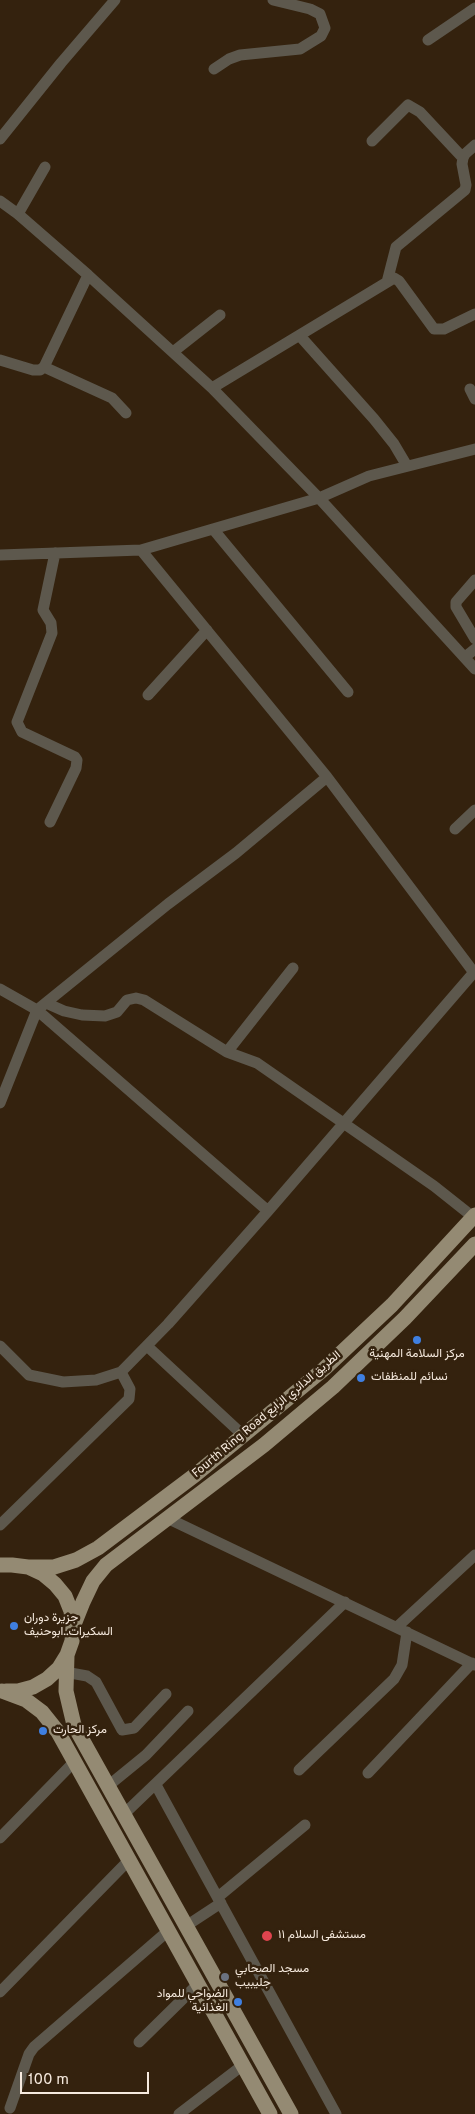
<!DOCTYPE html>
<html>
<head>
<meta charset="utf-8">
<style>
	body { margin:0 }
	#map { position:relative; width:475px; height:2114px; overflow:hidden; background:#34220e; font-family:Overpass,sans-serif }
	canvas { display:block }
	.scale { position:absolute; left:20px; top:2072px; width:129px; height:22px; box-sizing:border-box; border:2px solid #f6eade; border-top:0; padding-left:6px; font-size:15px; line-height:18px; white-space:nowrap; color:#f6eade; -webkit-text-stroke:4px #34220e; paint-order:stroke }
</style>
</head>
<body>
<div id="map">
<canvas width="475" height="2114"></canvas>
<div class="scale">100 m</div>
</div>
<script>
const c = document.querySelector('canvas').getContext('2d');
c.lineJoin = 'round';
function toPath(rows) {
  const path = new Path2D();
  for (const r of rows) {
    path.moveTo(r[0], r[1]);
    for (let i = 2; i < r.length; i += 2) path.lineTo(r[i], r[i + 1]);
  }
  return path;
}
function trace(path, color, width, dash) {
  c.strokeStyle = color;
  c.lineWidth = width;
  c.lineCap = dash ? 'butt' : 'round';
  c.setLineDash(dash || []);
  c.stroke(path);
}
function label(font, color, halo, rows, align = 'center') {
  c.font = font + ' Overpass,Vazirmatn,sans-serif';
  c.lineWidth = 5;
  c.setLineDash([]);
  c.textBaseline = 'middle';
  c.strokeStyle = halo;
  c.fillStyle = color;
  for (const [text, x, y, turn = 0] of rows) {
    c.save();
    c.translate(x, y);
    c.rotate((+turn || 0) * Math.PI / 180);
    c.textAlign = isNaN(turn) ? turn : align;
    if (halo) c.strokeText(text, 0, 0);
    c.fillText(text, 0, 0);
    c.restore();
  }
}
trace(toPath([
	[428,40,475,8],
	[214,69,229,59,240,55,300,49,321,36,325,28,320,14,310,9,273,0],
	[0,139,61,63,115,0],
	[372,141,408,105,420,112,463,158],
	[0,201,18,214,88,275,212,388,319,498,475,669],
	[18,214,45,167],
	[387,282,396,247,465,190,466,185,462,164,463,158,465,154,475,145],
	[300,336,374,419,394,444,407,466],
	[173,352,220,315],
	[0,360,33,370,40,370,44,367,88,275],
	[44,367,112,398,126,413],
	[212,388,394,278,399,281,434,329,444,329,475,314],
	[470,389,475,399],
	[213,529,348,692],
	[141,550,319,498,369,476,475,449],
	[0,555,141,550,327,777,475,974],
	[475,580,456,602,456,607,475,639],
	[465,657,475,649],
	[148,695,207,630],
	[50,822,76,768,77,760,75,757,22,732,17,722,52,633,51,623,43,610,55,553],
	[455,829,475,810],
	[0,989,37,1010,268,1211],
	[46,1003,64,1011,82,1015,105,1016,117,1012,127,1000,136,998,144,1000,227,1052,257,1063,434,1186,473,1217],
	[227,1052,293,968],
	[0,1103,37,1010,168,904,236,853,327,777],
	[0,1346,29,1375,63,1382,96,1380,121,1372,168,1324,268,1211,475,971],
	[147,1346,244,1436],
	[167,1518,475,1665],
	[0,1525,129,1399,130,1389,121,1372],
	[397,1627,475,1555],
	[65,1672,87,1676,96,1682,122,1730,134,1728,166,1694],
	[299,1770,394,1679,402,1665,407,1632],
	[368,1773,472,1663],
	[156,1785,336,2114],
	[108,1786,146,1755,188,1711],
	[123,1815,345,1602],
	[0,1838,74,1762],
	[218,1897,305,1825],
	[186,1926,221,1903],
	[0,1992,129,1860],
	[139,2042,198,1984],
	[10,2108,29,2054,34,2047,168,1931],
	[179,2114,243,2065]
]), '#5d584d', 11);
trace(toPath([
	[0,1565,12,1565,28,1567,43,1574,55,1584,65,1596,71,1611,73,1627,72,1641,67,1655,59,1668,47,1679,33,1687,18,1691,6,1691],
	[28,1567,54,1567,76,1560,98,1548,195,1475,324,1369,392,1305,475,1215],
	[73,1627,83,1602,93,1581,106,1565,264,1445,333,1387,405,1318,475,1244],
	[67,1655,66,1691,74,1725,291,2114],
	[2,1691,26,1700,42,1712,58,1732,270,2114]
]), '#948a73', 15);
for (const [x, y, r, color] of [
	[417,1340,5,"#3f7fe0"],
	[361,1378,5,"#3f7fe0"],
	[14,1626,5,"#3f7fe0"],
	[43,1731,5,"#3f7fe0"],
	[267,1936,6,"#e0444e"],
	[225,1977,5,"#6b7280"],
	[238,2002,5,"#3f7fe0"]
]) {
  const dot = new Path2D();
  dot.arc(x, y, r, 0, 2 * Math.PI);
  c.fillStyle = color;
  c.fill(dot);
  trace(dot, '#34220e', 2);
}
label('12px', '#f6eade', '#34220e', [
	["مركز السلامة المهنية",417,1355,"center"],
	["نسائم للمنظفات",371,1378],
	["جزيرة دوران",24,1619],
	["السكيرات..ابوحنيف",24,1633],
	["مركز الحارت",53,1731],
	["مستشفى السلام ١١",278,1936],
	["مسجد الصحابي",235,1970],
	["جليبيب",235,1984],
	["الضواحي للمواد",228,1995,"right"],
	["الغذائية",228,2009,"right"]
], 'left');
label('12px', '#f6eade', '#34220e', [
	["Fourth Ring Road الطريق الدائري الرابع",267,1415,-40]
]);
</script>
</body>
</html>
